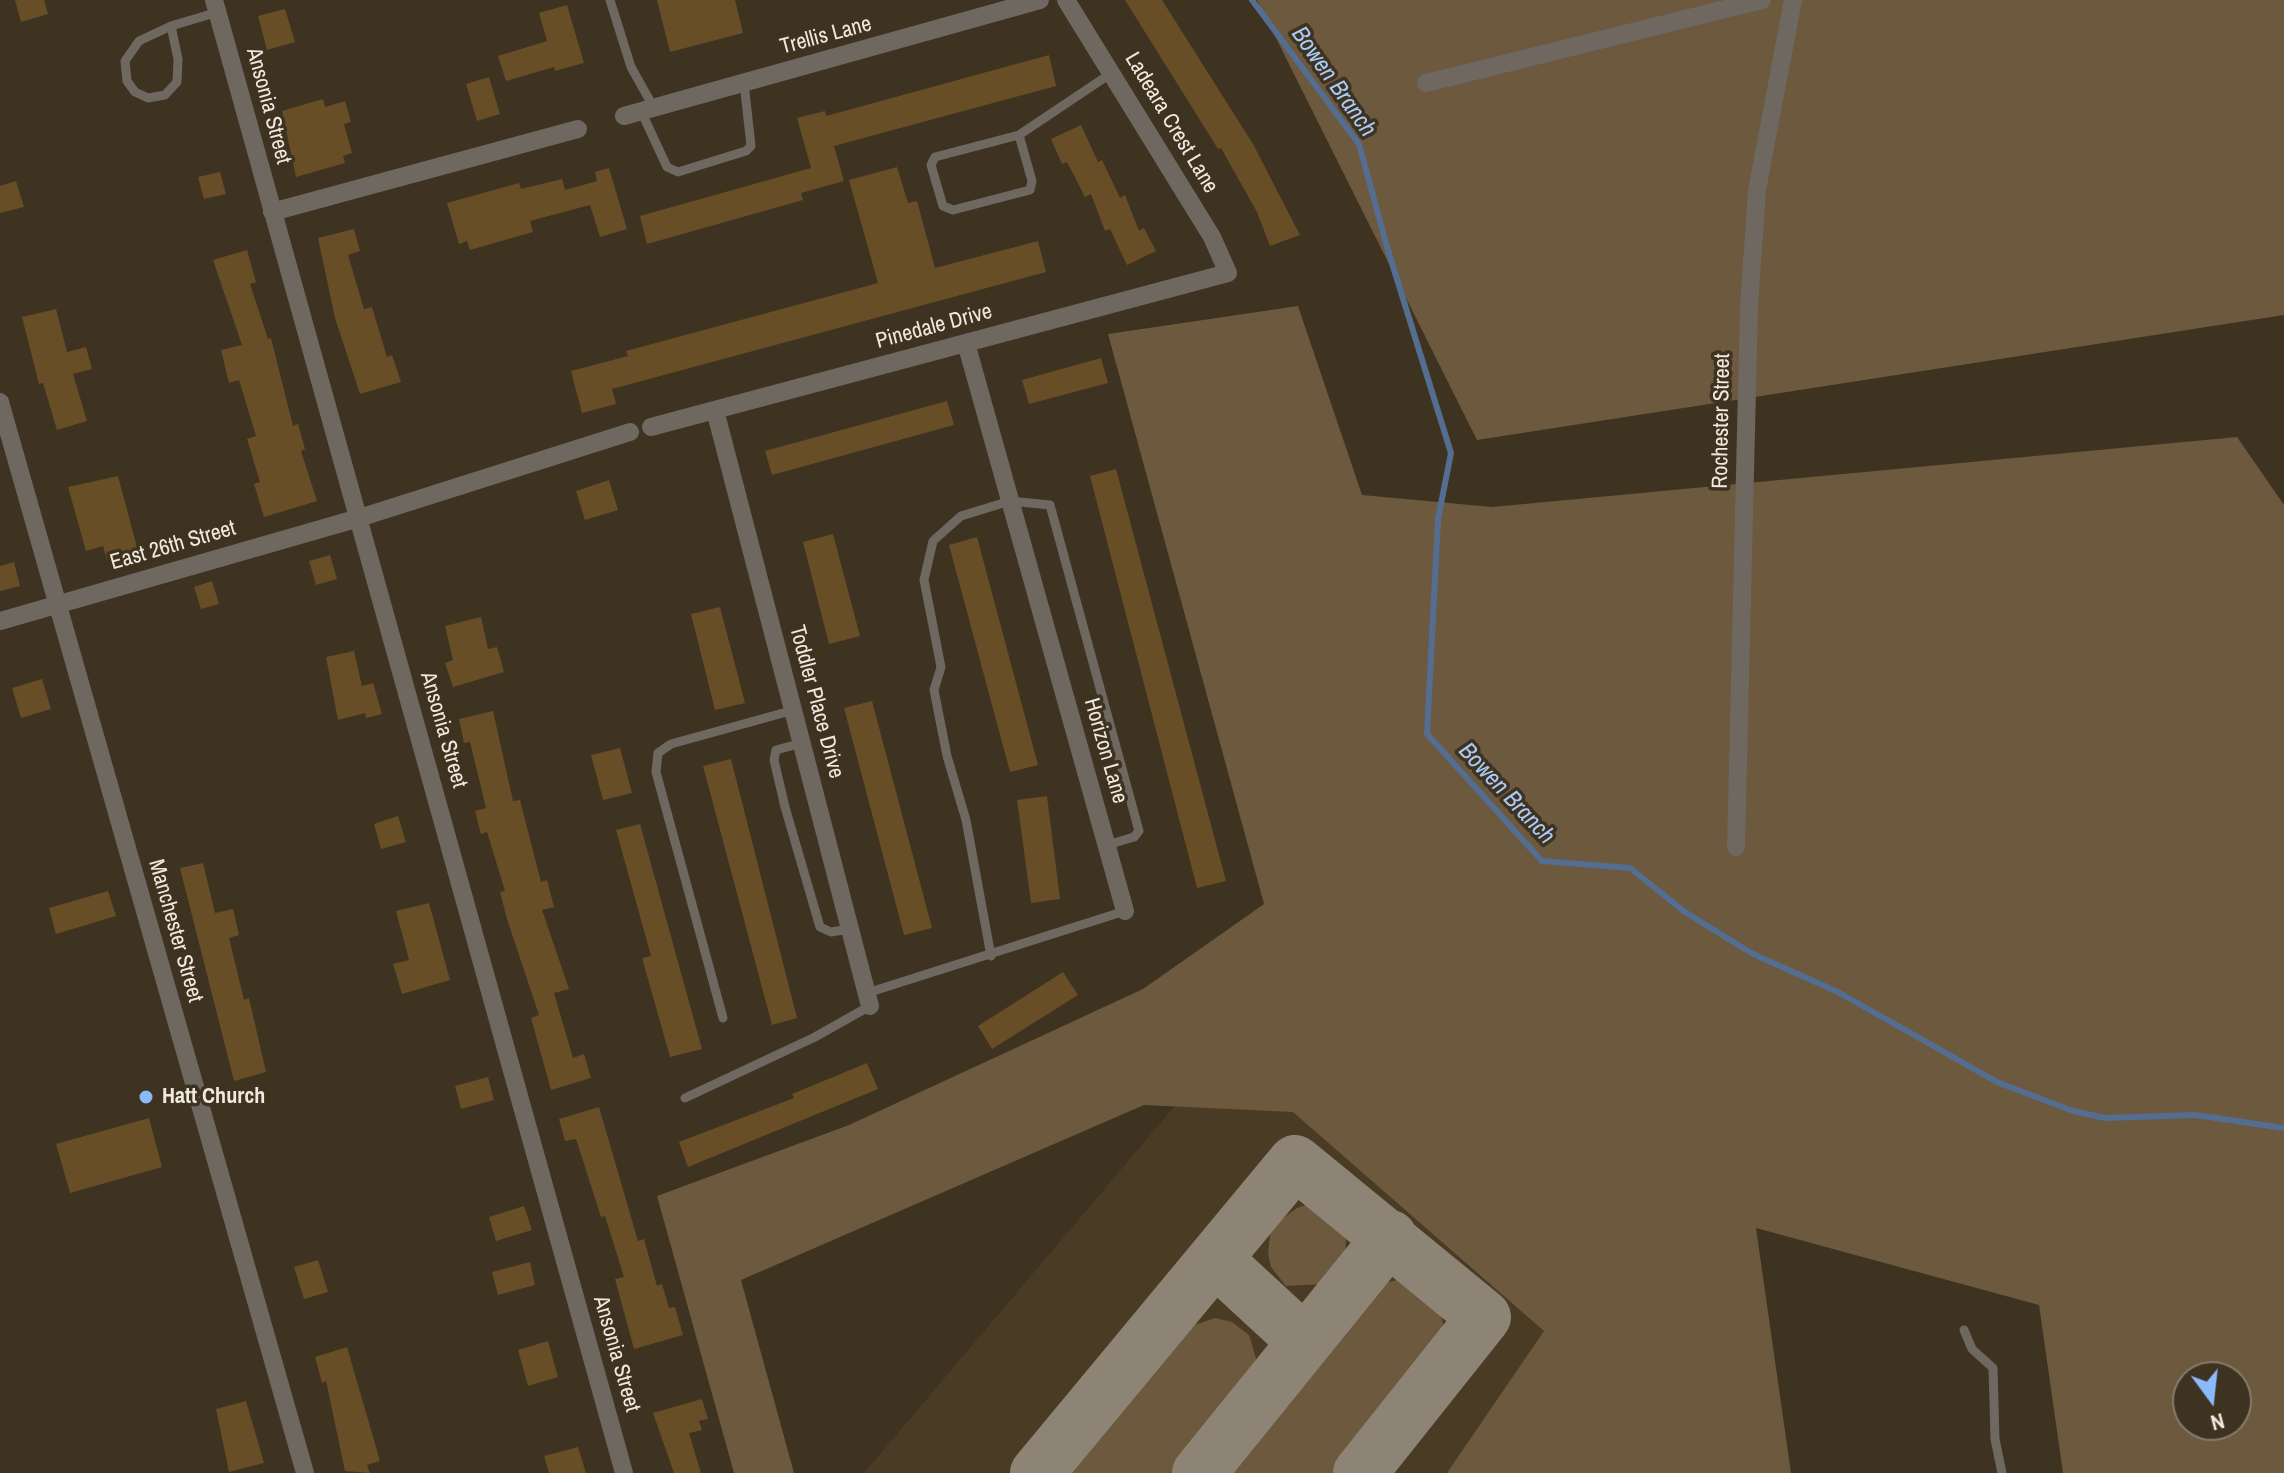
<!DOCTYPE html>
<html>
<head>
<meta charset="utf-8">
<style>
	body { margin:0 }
	#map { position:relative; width:2284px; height:1473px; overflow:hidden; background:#3e3220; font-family:"Archivo Narrow",sans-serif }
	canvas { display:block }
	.north { position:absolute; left:2172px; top:1361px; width:80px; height:80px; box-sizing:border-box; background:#3e3220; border:2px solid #867b6c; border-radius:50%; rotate:165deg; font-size:22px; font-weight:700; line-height:32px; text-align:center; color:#f1e9de }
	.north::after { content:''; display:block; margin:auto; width:28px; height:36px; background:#8bbafc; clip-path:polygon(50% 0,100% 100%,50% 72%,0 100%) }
</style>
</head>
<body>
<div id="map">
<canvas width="2284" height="1473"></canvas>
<div class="north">N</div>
</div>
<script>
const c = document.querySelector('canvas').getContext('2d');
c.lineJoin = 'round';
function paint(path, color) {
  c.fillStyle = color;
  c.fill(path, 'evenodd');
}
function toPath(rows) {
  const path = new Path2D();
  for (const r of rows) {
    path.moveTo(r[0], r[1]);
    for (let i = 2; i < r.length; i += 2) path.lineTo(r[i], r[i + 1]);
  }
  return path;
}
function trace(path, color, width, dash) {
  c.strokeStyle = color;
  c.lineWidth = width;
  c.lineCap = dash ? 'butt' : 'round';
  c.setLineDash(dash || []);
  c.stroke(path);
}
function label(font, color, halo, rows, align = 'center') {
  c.font = font + ' "Archivo Narrow",sans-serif';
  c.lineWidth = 7;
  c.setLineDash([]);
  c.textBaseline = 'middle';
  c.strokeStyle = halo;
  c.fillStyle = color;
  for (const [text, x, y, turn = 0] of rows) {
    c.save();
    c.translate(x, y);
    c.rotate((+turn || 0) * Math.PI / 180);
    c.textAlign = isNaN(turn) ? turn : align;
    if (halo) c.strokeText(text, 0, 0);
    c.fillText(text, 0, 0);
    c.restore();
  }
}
paint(toPath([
	[1251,1016,1570,1360,1569,1473,864,1473]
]), '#4a3c24');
paint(toPath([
	[1257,0,2284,0,2284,315,1477,440],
	[1298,306,1362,495,1492,507,2237,437,2284,505,2284,1473,2063,1473,2039,1305,1756,1228,1791,1473,1447,1473,1544,1331,1293,1112,1144,1105,741,1280,794,1473,734,1473,657,1196,849,1125,1143,989,1264,904,1108,334],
	[2188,1377,2236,1377,2236,1425,2188,1425],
	[1310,1204,1336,1218,1346,1239,1345,1259,1322,1284,1286,1286,1271,1267,1268,1254,1270,1235,1278,1222,1297,1208],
	[1401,1279,1426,1288,1439,1304,1443,1324,1434,1357,1413,1387,1341,1473,1216,1473,1373,1286],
	[1215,1318,1232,1322,1249,1335,1258,1365,1171,1473,1069,1473,1189,1327]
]), '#6c593e');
trace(toPath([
	[1252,0,1359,144,1387,247,1451,453,1438,519,1427,734,1542,861,1630,868,1685,912,1753,954,1838,992,1997,1082,2073,1111,2105,1118,2195,1115,2284,1128]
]), '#546e91', 6);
trace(toPath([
	[1215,1259,1305,1342],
	[1037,1473,1295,1162,1484,1317,1360,1473],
	[1199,1473,1390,1237]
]), '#8e8476', 54);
paint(toPath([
	[15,0,44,0,48,14,21,22],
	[657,0,735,0,743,33,670,52],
	[1125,0,1162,0,1253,144,1300,235,1270,246,1257,212,1221,148,1218,149],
	[567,5,584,63,555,71,554,67,506,81,498,56,547,41,539,13],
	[285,9,295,42,267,50,258,16],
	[1049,55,1056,86,834,146,844,181,801,193,803,200,647,244,640,216,811,168,797,118,825,111,826,116],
	[489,77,500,114,477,121,466,84],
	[323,99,325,107,345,101,351,122,344,124,352,153,343,156,345,163,296,177,282,111],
	[1081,125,1098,162,1102,160,1120,198,1125,195,1139,231,1144,228,1156,251,1127,265,1110,229,1105,231,1091,194,1085,197,1067,162,1062,164,1051,139],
	[897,167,908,203,917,201,935,268,1038,241,1046,272,612,389,616,404,582,413,571,371,628,356,626,351,878,283,849,180],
	[609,168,627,229,600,237,590,205,530,221,533,232,470,250,467,241,459,244,447,203,519,183,521,189,562,179,565,190,597,181,595,172],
	[220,172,226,194,204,199,198,177],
	[16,181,24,207,0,213,0,186],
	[354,229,360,251,348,255,364,309,372,307,387,357,392,355,401,382,360,394,335,318,318,238],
	[247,250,256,282,250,284,268,339,271,338,293,426,298,424,305,449,301,451,317,501,264,517,254,484,260,482,247,439,256,436,239,380,229,383,221,350,242,345,213,260],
	[56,309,67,352,86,347,92,369,73,374,87,421,57,430,43,383,39,384,22,317],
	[1101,358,1108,383,1029,404,1022,380],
	[947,401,954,425,772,475,765,451],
	[1116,469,1226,881,1197,888,1090,476],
	[118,476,138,551,107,560,103,546,86,551,68,487],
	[609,480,618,510,585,520,576,491],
	[833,534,860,636,829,644,803,542],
	[977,537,1038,765,1010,772,949,545],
	[330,555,337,579,316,585,309,561],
	[14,562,20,586,0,591,0,566],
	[212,581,219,604,201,609,194,587],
	[720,607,745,703,715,710,691,614],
	[481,617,488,649,497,647,504,672,453,687,445,663,453,660,445,626],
	[354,651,362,686,373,683,382,714,366,718,365,713,338,720,326,657],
	[42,679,51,709,21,718,12,688],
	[872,701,932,928,904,935,844,708],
	[493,711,513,801,520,800,541,882,547,880,554,907,542,910,569,989,554,993,573,1058,584,1054,591,1078,551,1090,531,1018,539,1015,507,919,500,892,505,891,487,832,481,834,475,811,486,808,470,742,464,743,459,719],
	[620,748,632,793,603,800,591,755],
	[731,759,797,1018,772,1025,703,766],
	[1047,796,1060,899,1031,903,1017,800],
	[398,816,406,842,381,849,374,824],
	[640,824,702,1049,670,1057,642,958,651,956,616,830],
	[203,863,215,913,233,909,239,935,229,938,244,1000,249,998,266,1072,234,1081,180,868],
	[108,891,116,916,56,934,49,908],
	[429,903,450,980,402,994,393,964,409,960,396,911],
	[1063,972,1078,995,992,1049,978,1026],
	[867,1063,878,1089,688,1167,679,1142,794,1098,792,1094],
	[488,1077,494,1100,461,1109,455,1086],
	[599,1107,638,1241,644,1239,657,1286,662,1284,669,1308,675,1307,683,1335,634,1349,615,1279,624,1277,605,1216,601,1217,576,1139,565,1141,559,1119],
	[149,1118,162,1167,70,1193,56,1144],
	[524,1206,532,1230,496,1241,489,1217],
	[318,1260,328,1292,304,1299,294,1267],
	[530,1262,535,1285,498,1295,492,1272],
	[548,1341,558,1377,528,1386,518,1350],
	[347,1347,380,1461,367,1465,370,1473,345,1471,326,1381,322,1383,315,1357],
	[702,1399,708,1419,699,1421,702,1430,689,1433,701,1473,674,1473,653,1413],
	[246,1401,264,1463,229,1472,216,1409],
	[578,1447,586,1473,549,1473,544,1456]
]), '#674e27');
trace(toPath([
	[610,0,631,67,654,108],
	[171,26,178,59,177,82,165,95,148,98,135,92,127,81,125,61,139,41,171,26,218,12],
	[641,111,667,167,678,172,746,151,751,146,744,83],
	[1019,135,1032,181,1030,190,953,210,943,206,931,165,935,157,1019,135,1113,72],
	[802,743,776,750,774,760,785,807,820,927,831,932,850,929],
	[991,956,966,820,947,756,934,690,941,667,924,580,933,541,961,516,1010,501,1050,505,1139,831,1134,837,1107,845],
	[867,993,1125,911],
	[723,1018,656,772,658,753,671,744,794,710],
	[685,1098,815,1037,870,1006],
	[1964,1330,1972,1349,1993,1368,1995,1439,2002,1473]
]), '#6e6860', 9);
trace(toPath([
	[214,0,624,1473],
	[1426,83,1762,0],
	[624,116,1040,0],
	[272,212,578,129],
	[966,343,1125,911],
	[0,402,305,1473],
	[715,410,870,1006],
	[651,427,1228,273,1212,237,1066,0],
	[0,621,359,518,630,432],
	[1736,847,1749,306,1757,190,1793,0]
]), '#6e6860', 18);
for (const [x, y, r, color] of [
	[146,1097,8,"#8bbafc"]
]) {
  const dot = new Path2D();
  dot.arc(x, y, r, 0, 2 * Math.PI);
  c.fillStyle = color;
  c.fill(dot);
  trace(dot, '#3e3220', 3);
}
label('22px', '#f1e9de', '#3e3220', [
	["Trellis Lane",826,36,-15],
	["Ansonia Street",268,106,75],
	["Ladeara Crest Lane",1171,123,59],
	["Pinedale Drive",934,327,-15],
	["Rochester Street",1722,421,-89],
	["East 26th Street",173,546,-16],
	["Toddler Place Drive",816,702,75],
	["Ansonia Street",443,730,74],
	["Horizon Lane",1105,751,74],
	["Manchester Street",175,931,74],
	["Ansonia Street",616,1354,74]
]);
label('bold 22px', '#f1e9de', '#3e3220', [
	["Hatt Church",162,1097]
], 'left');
label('italic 24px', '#aacbfa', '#3e3220', [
	["Bowen Branch",1333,82,55],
	["Bowen Branch",1506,794,47]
]);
</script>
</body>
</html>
